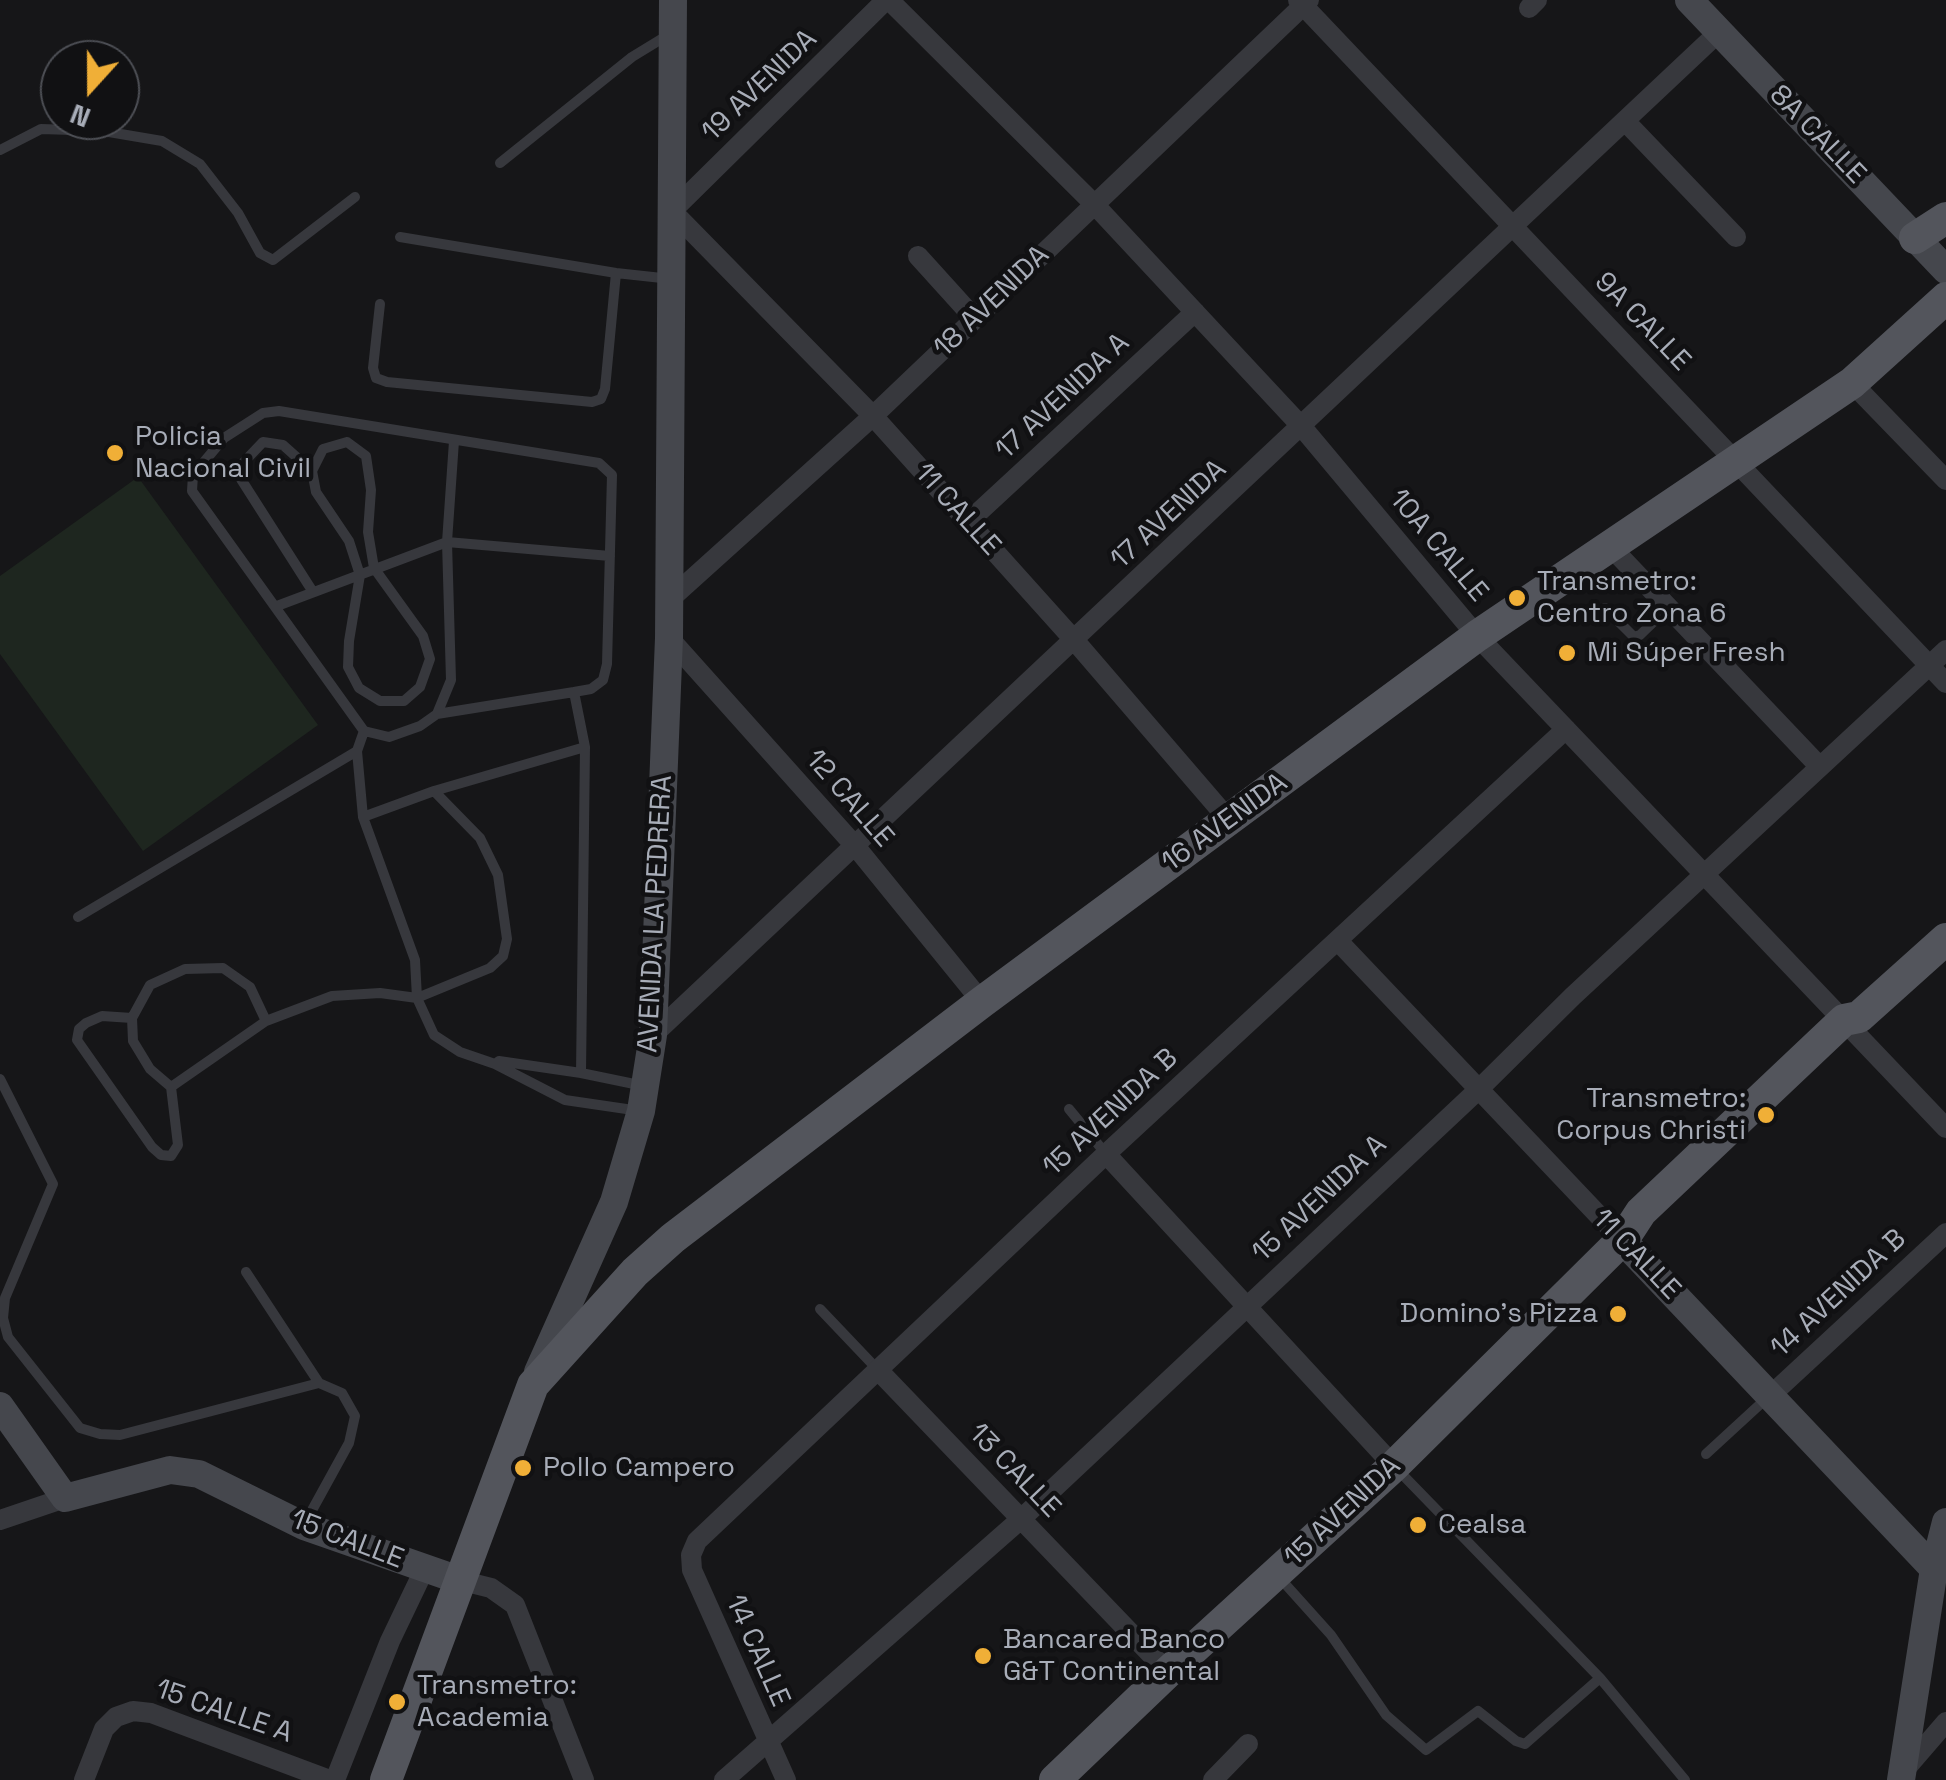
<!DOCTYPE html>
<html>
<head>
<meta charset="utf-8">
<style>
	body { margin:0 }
	#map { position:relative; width:1946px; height:1780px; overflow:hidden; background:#161618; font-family:"Space Grotesk",sans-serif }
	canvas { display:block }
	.north { position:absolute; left:40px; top:40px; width:100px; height:100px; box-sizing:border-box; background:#111113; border:2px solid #4d4f55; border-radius:50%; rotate:201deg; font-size:28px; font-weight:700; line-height:40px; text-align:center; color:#a8adb8 }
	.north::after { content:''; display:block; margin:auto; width:35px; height:45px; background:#f0af37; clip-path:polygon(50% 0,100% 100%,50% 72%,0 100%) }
</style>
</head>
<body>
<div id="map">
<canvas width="1946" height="1780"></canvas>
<div class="north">N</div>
</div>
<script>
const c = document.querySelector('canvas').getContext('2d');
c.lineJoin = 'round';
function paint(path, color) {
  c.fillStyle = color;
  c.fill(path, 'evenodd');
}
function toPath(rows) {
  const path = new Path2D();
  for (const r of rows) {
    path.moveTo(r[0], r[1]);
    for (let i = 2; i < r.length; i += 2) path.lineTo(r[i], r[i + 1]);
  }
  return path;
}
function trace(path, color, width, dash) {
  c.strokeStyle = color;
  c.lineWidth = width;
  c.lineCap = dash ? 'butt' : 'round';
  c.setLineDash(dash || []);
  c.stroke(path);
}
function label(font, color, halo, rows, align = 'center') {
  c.font = font + ' "Space Grotesk",sans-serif';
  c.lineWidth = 9;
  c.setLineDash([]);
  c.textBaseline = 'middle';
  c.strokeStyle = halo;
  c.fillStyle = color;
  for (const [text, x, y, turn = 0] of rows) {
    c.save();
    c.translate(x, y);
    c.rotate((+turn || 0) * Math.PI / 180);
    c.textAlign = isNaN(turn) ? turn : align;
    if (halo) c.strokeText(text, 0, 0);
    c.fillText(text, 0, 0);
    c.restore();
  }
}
paint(toPath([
	[138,477,318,725,143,851,0,654,0,576]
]), '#1e261f');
trace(toPath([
	[0,150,41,129,103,131,162,141,200,164,238,213,260,253,273,260,355,197],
	[500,163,632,57,668,35],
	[400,237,616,273,671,279],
	[380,304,373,368,376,378,387,382,592,402,601,399,605,389,616,273],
	[347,442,366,456,371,490,368,532,374,568,423,636,430,659,420,687,404,701,380,701,359,688,348,667,349,641,360,575,349,541,316,492,312,471,323,449,347,442],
	[312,471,283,445,263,442,242,464,239,476,313,592],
	[277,606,447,542,610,556],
	[1605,608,1634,637,1640,635,1668,608],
	[574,692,591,689,603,680,607,664,612,475,599,463,279,411,263,413,224,438,193,475,192,491,364,731,357,751,363,817,415,960,417,998,434,1035,460,1052,495,1064,565,1100,640,1111],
	[437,714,574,692,585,747,581,1073],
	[364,731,389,737,420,726,437,714,451,680,447,542,454,441],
	[363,817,434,791,585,747],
	[78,917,357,751],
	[132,1018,102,1016,86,1023,79,1029,77,1040,152,1147,161,1155,171,1156,178,1145,171,1087],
	[266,1021,250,987,223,968,185,969,150,985,132,1018,133,1041,150,1069,171,1087,266,1021,332,996,380,993,417,998,490,968,503,956,507,939,498,875,480,838,434,791],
	[495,1064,499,1061,581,1073,644,1086],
	[0,1079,53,1184,5,1298,3,1318,8,1337,80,1428,100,1434,120,1435,319,1383,342,1393,355,1416,349,1443,305,1523],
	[1069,1109,1106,1154],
	[246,1272,319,1383],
	[820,1309,878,1370],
	[1706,1454,1768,1397],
	[1397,1469,1600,1678,1685,1780],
	[1278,1576,1331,1635,1386,1715,1426,1750,1478,1711,1516,1741,1525,1744,1600,1678]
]), '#37383d', 10);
trace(toPath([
	[886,0,672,211,873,416,1075,641,1229,820],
	[889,0,1094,204,1302,427,1477,636,1946,1128],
	[1298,0,1946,683],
	[1529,8,1537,0],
	[1625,121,1736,237],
	[918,256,975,319],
	[1852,383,1946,480],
	[968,522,1195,312],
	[1609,545,1820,767],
	[670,599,873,416,1309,0],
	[669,638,856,847,982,1002],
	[1338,941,1622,1240],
	[653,1035,1719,32],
	[1106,1154,1394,1466],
	[878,1370,1168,1672],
	[1770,1396,1946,1233],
	[0,1520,65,1498],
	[459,1580,491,1588,515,1605,584,1780],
	[1902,1773,1946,1722],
	[84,1780,104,1729,116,1717,133,1711,151,1713,330,1780],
	[335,1780,390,1641,424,1570],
	[724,1780,1021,1519,1478,1090,1573,996,1946,650],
	[786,1780,692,1570,691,1555,697,1541,1106,1154,1566,729],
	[1213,1780,1248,1744]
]), '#37383d', 20);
trace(toPath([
	[1689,0,1946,270],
	[1622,1240,1934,1569],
	[538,1372,614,1202,641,1111,653,1035,669,638,673,0],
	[0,1406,65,1498,170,1470,199,1474,304,1526,459,1580],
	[1901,1780,1934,1569,1946,1522]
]), '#45474d', 28);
trace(toPath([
	[1915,238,1946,218],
	[386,1780,533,1385,635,1272,673,1238,982,1002,1477,636,1852,383,1946,298],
	[1055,1780,1168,1672,1394,1466,1624,1238,1641,1212,1844,1020,1859,1017,1946,939]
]), '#53555c', 32);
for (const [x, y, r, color] of [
	[115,453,10,"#f0af37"],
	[1517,598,10,"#f0af37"],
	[1567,653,10,"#f0af37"],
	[1766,1115,10,"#f0af37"],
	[1618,1314,10,"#f0af37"],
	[523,1468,10,"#f0af37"],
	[1418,1525,10,"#f0af37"],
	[983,1656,10,"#f0af37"],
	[397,1702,10,"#f0af37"]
]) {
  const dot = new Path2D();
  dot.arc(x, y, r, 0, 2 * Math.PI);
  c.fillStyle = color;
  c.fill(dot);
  trace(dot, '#111113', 4);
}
label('28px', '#a8adb8', '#111113', [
	["19 AVENIDA",760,86,-44],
	["8A CALLE",1817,135,46],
	["18 AVENIDA",992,302,-44],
	["9A CALLE",1642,322,46],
	["17 AVENIDA A",1063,397,-43],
	["11 CALLE",957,510,48],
	["17 AVENIDA",1169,515,-43],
	["10A CALLE",1438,546,50],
	["12 CALLE",849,799,49],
	["16 AVENIDA",1225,823,-36],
	["AVENIDA LA PEDRERA",656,914,-87],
	["15 AVENIDA B",1111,1113,-43],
	["15 AVENIDA A",1320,1199,-43],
	["11 CALLE",1636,1255,46],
	["14 AVENIDA B",1839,1294,-43],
	["13 CALLE",1014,1471,46],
	["15 AVENIDA",1343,1512,-43],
	["15 CALLE",347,1540,21],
	["14 CALLE",757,1651,66],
	["15 CALLE A",224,1712,19]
]);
label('28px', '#a8adb8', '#111113', [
	["Policia",135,437],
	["Nacional Civil",135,469],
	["Transmetro:",1537,582],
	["Centro Zona 6",1537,614],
	["Mi Súper Fresh",1587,653],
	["Transmetro:",1746,1099,"right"],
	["Corpus Christi",1746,1131,"right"],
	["Domino's Pizza",1598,1314,"right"],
	["Pollo Campero",543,1468],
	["Cealsa",1438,1525],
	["Bancared Banco",1003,1640],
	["G&T Continental",1003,1672],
	["Transmetro:",417,1686],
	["Academia",417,1718]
], 'left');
</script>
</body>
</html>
